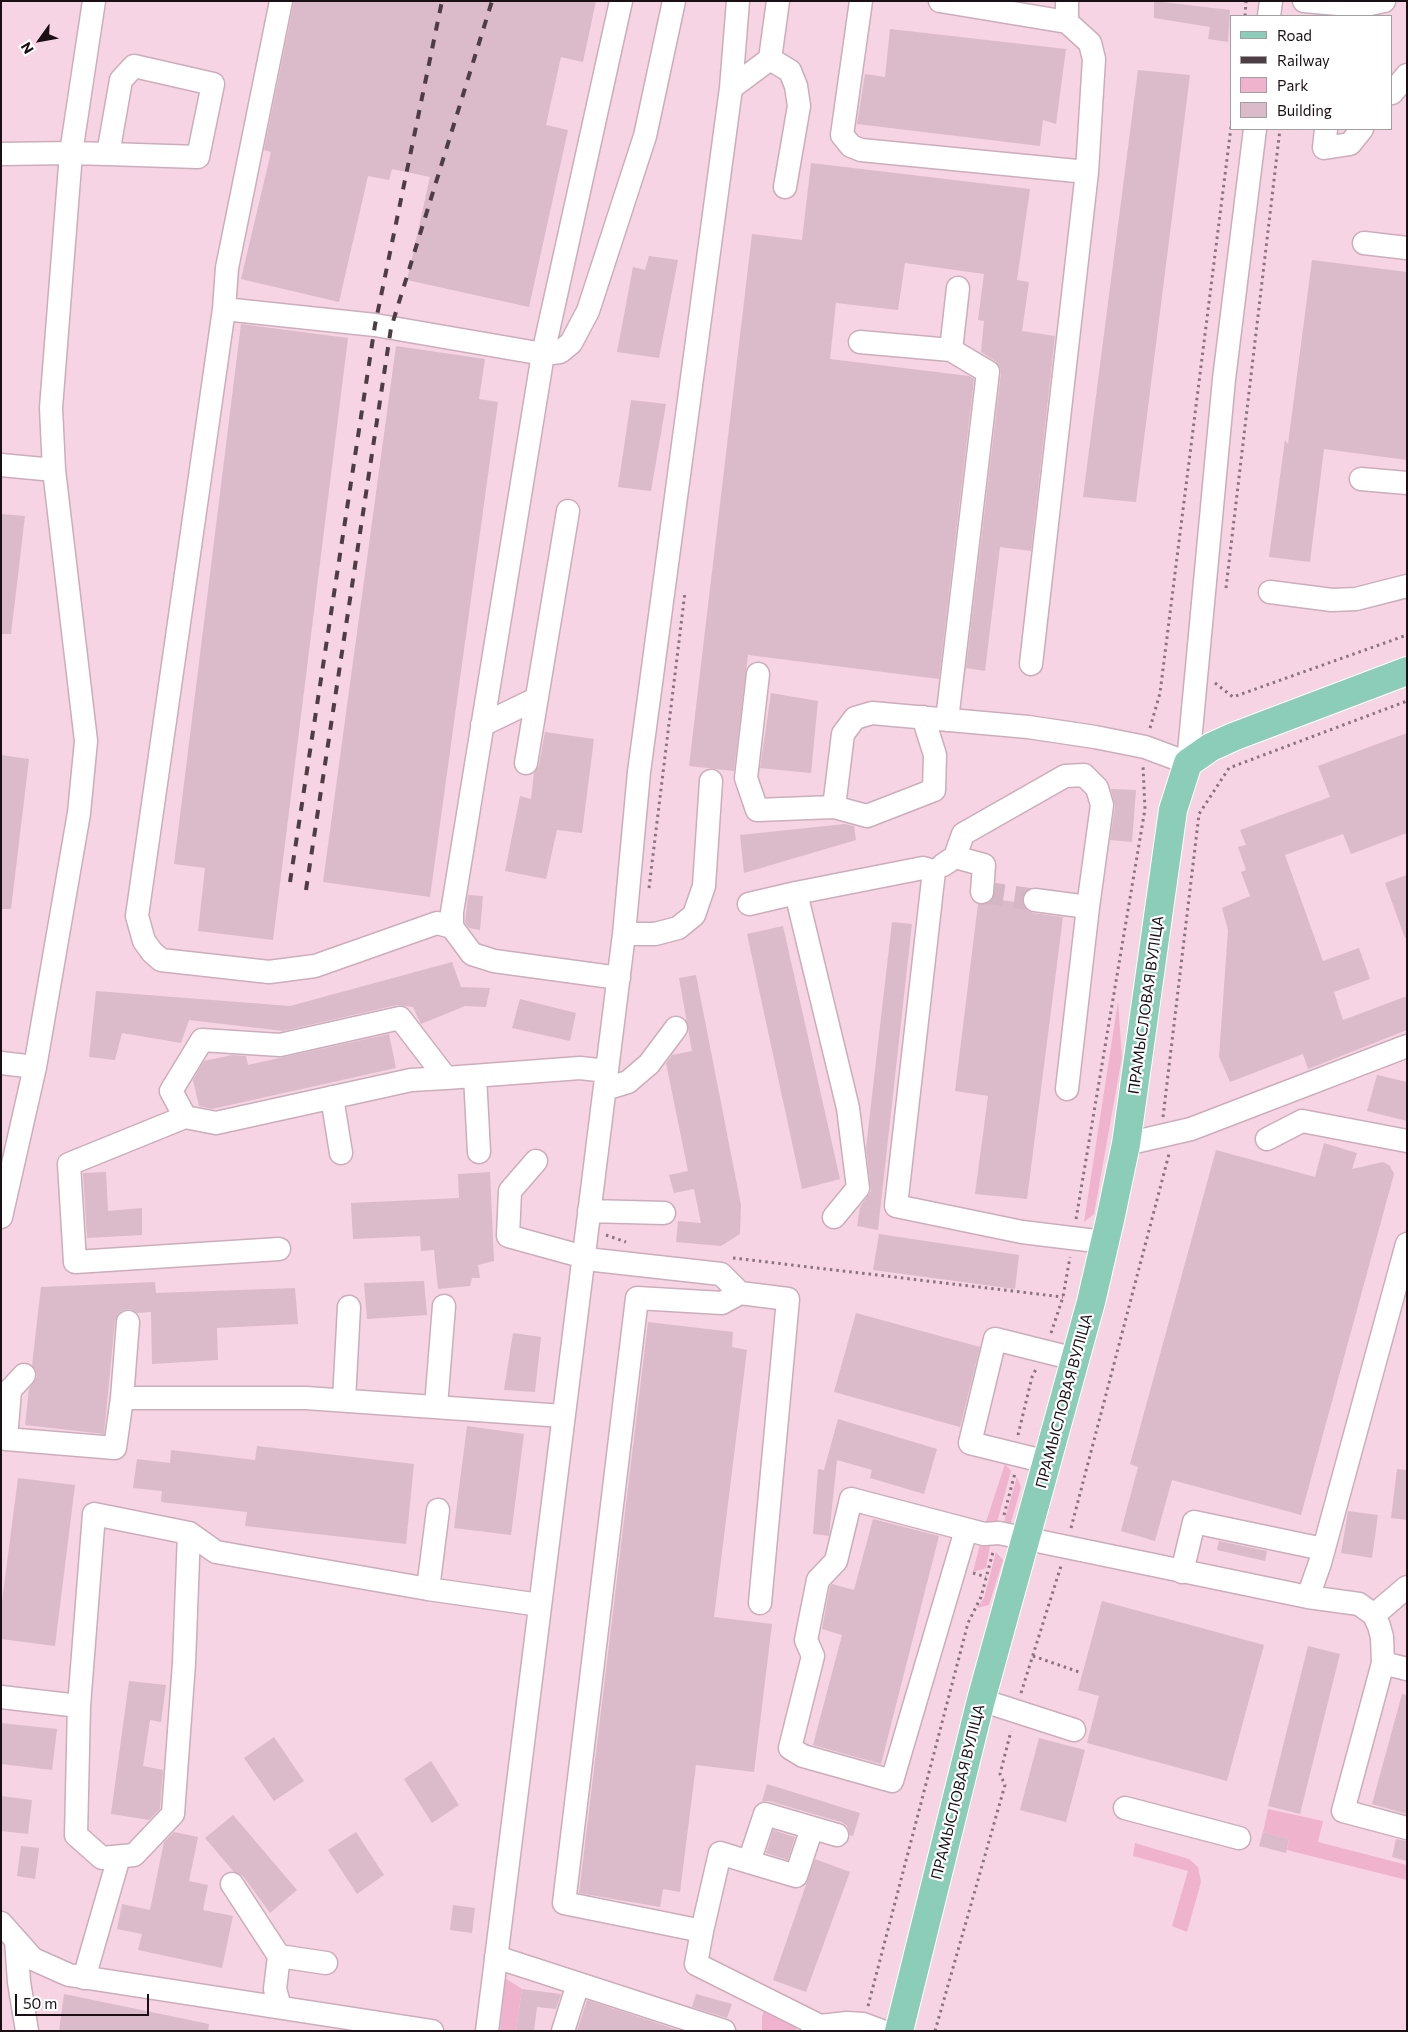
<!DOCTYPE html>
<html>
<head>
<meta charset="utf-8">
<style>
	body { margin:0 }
	#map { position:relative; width:1408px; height:2032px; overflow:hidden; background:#f6d4e3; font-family:Commissioner,sans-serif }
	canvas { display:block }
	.frame { position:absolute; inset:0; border:2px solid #1a0f14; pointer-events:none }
	.legend { position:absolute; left:1230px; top:15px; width:162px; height:115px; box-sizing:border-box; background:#fff; border:1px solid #a39fa1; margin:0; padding:6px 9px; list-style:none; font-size:15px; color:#1a0f14 }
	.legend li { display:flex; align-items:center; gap:10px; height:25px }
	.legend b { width:25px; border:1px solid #a39fa1 }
	.north { position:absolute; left:15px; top:15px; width:50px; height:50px; -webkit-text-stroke:4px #fff; paint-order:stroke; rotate:238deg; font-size:14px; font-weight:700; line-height:20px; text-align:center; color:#1a0f14 }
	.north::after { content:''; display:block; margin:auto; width:18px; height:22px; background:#1a0f14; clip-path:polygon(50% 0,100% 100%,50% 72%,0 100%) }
	.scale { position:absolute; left:15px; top:1994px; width:134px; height:22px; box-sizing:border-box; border:2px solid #1a0f14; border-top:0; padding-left:6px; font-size:15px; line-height:18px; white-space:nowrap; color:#1a0f14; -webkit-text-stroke:4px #fff; paint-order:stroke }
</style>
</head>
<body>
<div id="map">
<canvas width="1408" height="2032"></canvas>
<div class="frame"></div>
<ul class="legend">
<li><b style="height:6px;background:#8bcdb8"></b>Road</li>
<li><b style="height:6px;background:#4d3d44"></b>Railway</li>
<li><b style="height:14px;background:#efb3ce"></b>Park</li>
<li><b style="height:14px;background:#dbbac9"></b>Building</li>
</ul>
<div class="north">N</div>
<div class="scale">50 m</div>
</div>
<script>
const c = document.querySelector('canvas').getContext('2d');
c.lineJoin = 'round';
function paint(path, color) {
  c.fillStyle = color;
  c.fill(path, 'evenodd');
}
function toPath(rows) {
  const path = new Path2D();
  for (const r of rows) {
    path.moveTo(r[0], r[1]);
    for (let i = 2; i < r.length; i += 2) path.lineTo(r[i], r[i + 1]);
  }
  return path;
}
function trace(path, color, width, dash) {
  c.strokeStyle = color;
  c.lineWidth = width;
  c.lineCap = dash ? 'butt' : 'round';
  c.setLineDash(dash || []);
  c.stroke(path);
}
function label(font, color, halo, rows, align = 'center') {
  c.font = font + ' Commissioner,sans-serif';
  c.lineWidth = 4.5;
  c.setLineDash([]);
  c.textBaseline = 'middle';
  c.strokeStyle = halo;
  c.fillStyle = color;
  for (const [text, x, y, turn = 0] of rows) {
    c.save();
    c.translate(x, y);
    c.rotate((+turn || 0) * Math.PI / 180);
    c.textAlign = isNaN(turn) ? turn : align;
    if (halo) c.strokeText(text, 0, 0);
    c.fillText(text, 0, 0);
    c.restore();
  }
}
paint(toPath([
	[1118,1001,1122,1057,1094,1214,1084,1222],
	[1005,1464,1011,1471,996,1526,985,1525],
	[1017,1477,1021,1487,1010,1526,1002,1529],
	[980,1544,990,1546,986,1568,973,1572],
	[996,1552,1003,1560,989,1605,977,1608,984,1598],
	[1268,1809,1323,1821,1318,1842,1407,1865,1407,1880,1287,1850,1289,1839,1263,1832],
	[1135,1843,1189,1859,1198,1867,1201,1882,1187,1932,1172,1926,1188,1871,1133,1856],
	[505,1978,522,1989,516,2031,500,2031],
	[765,2007,800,2024,795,2031,762,2031,762,2017]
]), '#efb3ce');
paint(toPath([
	[294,1,596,1,583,62,561,57,546,125,568,130,529,307,407,280,430,177,392,169,389,180,368,176,339,302,241,279,271,152,264,150],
	[1154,1,1230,10,1228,42,1208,39,1210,27,1154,18],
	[890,29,1066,49,1056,124,1043,120,1040,146,857,124,865,74,885,77],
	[1138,70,1190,75,1136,502,1083,497],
	[811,163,1030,189,1017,280,1029,282,1022,331,1055,336,1031,551,1000,547,985,671,966,668,1001,373,1000,367,995,361,981,352,984,321,978,320,984,274,905,263,898,310,836,303,830,359,969,376,974,379,939,679,748,655,734,771,689,766,752,234,802,240],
	[649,256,678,260,659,358,617,352,633,267,645,270],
	[1312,260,1407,272,1407,460,1324,449,1310,562,1269,557,1285,440,1288,444],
	[241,324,348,338,273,940,198,931,205,868,174,864],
	[396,346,485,359,479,399,498,402,430,897,323,882],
	[631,400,666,404,651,491,618,487],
	[1,514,25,516,11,634,1,634],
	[771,693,818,701,811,773,760,768],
	[545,732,594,739,582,833,557,830,546,879,505,871,520,796,531,799,534,773,539,765],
	[1407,733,1407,833,1351,854,1343,834,1285,855,1323,961,1359,948,1370,979,1334,992,1343,1020,1407,996,1407,1030,1308,1069,1303,1054,1230,1082,1219,1057,1228,930,1222,908,1250,896,1241,872,1246,870,1238,847,1246,845,1240,830,1330,797,1318,766],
	[1,755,29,759,11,909,1,909],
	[1111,789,1136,790,1132,842,1110,840,1115,806],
	[845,824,854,826,856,840,744,873,740,835],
	[1407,875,1407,938,1405,938,1385,883],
	[468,895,483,896,480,930,469,928,465,923],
	[993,899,1023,903,1027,910,1033,913,1063,917,1027,1199,975,1194,988,1096,955,1091,978,904,987,904],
	[892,922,912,924,878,1230,857,1226,860,1207,871,1191,866,1148],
	[783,926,840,1179,802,1189,747,934],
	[452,962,461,987,490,988,486,1007,465,1006,421,1024,413,1007,397,1005,283,1031,189,1020,181,1043,122,1033,115,1060,89,1057,96,991,290,1006],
	[696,975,741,1205,740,1234,721,1246,676,1242,678,1221,701,1223,694,1189,674,1193,669,1175,688,1171,666,1063,672,1055,692,1051,679,978],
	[520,999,576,1013,570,1041,512,1028],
	[389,1034,396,1068,212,1109,199,1106,193,1080,204,1061,232,1055,246,1056,248,1065],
	[1377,1075,1407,1082,1407,1121,1367,1111],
	[1324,1143,1357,1153,1352,1169,1383,1162,1390,1166,1394,1174,1301,1515,1172,1480,1155,1541,1121,1531,1138,1467,1130,1464,1216,1150,1315,1177],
	[106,1172,108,1211,142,1208,142,1235,87,1238,83,1173],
	[490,1172,494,1261,478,1265,480,1278,472,1278,470,1286,438,1289,434,1250,421,1251,420,1236,353,1239,351,1203,459,1198,458,1174],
	[879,1234,1019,1255,1015,1289,873,1270],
	[424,1281,427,1315,367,1319,364,1283],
	[155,1282,156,1293,295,1288,298,1324,217,1328,218,1360,152,1364,151,1312,137,1313,130,1309,123,1310,118,1314,115,1321,104,1434,25,1425,29,1389,37,1377,36,1371,32,1365,41,1287],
	[856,1313,980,1347,960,1427,834,1392],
	[648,1322,733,1332,732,1347,747,1350,714,1617,772,1624,754,1772,696,1765,680,1892,663,1889,660,1907,579,1893],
	[513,1333,541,1337,535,1392,504,1390],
	[838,1419,937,1449,924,1494,870,1478,872,1470,837,1460,829,1536,813,1534,818,1469,824,1470],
	[467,1426,524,1434,511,1535,454,1528],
	[257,1446,414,1464,406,1544,245,1526,247,1512,161,1502,162,1491,133,1488,137,1459,170,1463,171,1450,255,1460],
	[1397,1469,1407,1470,1407,1520,1391,1518],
	[18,1478,75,1485,55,1646,1,1639,1,1609],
	[1348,1511,1378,1515,1372,1558,1341,1553],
	[873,1519,939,1536,881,1764,813,1745,842,1635,822,1629,830,1586,832,1584,854,1590],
	[1219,1541,1267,1551,1265,1561,1217,1550],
	[1102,1601,1264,1645,1227,1781,1087,1743,1099,1696,1078,1690],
	[1308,1646,1340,1654,1300,1814,1268,1806],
	[129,1681,166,1685,161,1722,150,1720,143,1766,163,1770,160,1809,149,1820,111,1814],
	[1402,1694,1407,1695,1407,1814,1372,1804],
	[1,1723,57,1729,52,1770,1,1764],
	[274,1737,304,1781,274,1801,244,1758],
	[1039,1738,1085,1750,1066,1822,1020,1810],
	[431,1761,459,1805,432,1823,404,1779],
	[767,1784,860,1813,853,1836,850,1835,847,1826,841,1822,769,1801,762,1801],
	[1,1796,32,1800,28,1834,1,1831],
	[233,1815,297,1890,270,1913,243,1876,234,1872,205,1838],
	[773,1830,795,1837,788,1860,766,1853],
	[174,1832,198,1837,189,1881,208,1885,203,1910,233,1916,222,1968,138,1950,142,1934,117,1929,122,1904,150,1910,164,1842],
	[356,1832,384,1875,357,1894,328,1850],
	[1263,1832,1289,1839,1286,1853,1259,1846],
	[1396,1839,1407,1841,1407,1861,1392,1857],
	[21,1846,39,1848,35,1879,17,1876],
	[815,1859,850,1872,806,1992,773,1980],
	[453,1905,475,1908,472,1933,450,1930],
	[522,1989,561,1994,556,2009,537,2007,534,2031,516,2031],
	[64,1994,209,2024,208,2031,59,2031],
	[696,1994,732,2004,727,2018,692,2007],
	[587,2000,681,2031,577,2031]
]), '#dbbac9');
trace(toPath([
	[982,892,1035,900]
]), '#d5b6c4', 22, [22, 11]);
const minor = toPath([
	[281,1,227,268,224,309,137,916,144,941,152,952,161,960,269,972,315,966,437,923,452,927],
	[861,1,842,135,851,146,861,150,1087,172],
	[940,1,1067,22],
	[1304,1,1361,6],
	[1269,16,1271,1],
	[1356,16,1361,6,1384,1],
	[770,59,778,1],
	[731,88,770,59,790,71,796,86,799,106,785,187],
	[1392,93,1407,75],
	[1326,129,1324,148,1350,144,1362,129],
	[1,154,71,153,108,154,198,157,213,84,134,66,121,80,108,154],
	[1364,243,1407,248],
	[224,309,375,325,543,354,560,352,571,343,588,311,645,136,674,1],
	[860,342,951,350,988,372,947,720],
	[951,350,958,288],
	[1,465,54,470],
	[1361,479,1407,483],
	[1270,592,1332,600,1356,599,1407,586],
	[1031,664,1087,172,1094,59,1090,43,1067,22,1067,1],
	[758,674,746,778,757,810,834,807,843,734,855,718,872,713,1028,727,1095,737,1145,747,1188,763,1224,379,1255,129],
	[482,725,536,699],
	[526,763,568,511],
	[834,807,867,816,934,790,935,755,923,717],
	[955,857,963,834,1065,776,1084,775,1097,788,1102,805,1088,907],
	[943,865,955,857,984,865,982,892],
	[1035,900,1088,907,1067,1089],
	[749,904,796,893],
	[624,934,655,934,678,928,694,915,704,886,711,781],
	[619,978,494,961,472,954,452,927,452,912,543,354,621,1],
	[1,1063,35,1067],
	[475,1076,479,1152],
	[446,1078,400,1018,280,1045,202,1040,171,1091,185,1117,216,1123,411,1080,446,1078,580,1068,607,1071],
	[605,1089,628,1082,649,1064,676,1028],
	[332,1097,341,1153],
	[185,1117,69,1164,75,1262,279,1249],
	[1267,1139,1302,1121,1407,1141],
	[1126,1144,1191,1129,1407,1046],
	[536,1161,510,1191,508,1236,595,1260,721,1274,740,1293],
	[589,1211,664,1213],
	[1,1217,35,1067,79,813,86,741,54,470,51,408,71,153,94,1],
	[834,1217,858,1188,848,1108,796,893,923,868,934,871,896,1206,1022,1232,1104,1242],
	[24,1375,10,1390,6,1439,115,1448,122,1398,306,1398,563,1416],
	[122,1398,128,1322],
	[344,1400,349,1307],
	[436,1406,444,1306],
	[1047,1462,970,1443,995,1339,1075,1359],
	[966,1530,892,1781,803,1756,790,1748,813,1656,806,1640,818,1580,836,1561,851,1499,984,1534,999,1533,1308,1597,1359,1604,1374,1615,1379,1626,1382,1637,1383,1663,1343,1811,1407,1828],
	[189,1533,184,1663,173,1814,134,1855,102,1858,76,1835,79,1706,94,1514,189,1533,216,1552,428,1589,540,1605],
	[1182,1572,1194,1522,1323,1549],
	[428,1589,438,1510],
	[1308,1597,1320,1563,1407,1244],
	[760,1603,788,1299,740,1293,722,1303,637,1298,564,1903,702,1931,696,1964,820,2026],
	[1374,1615,1407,1587],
	[1383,1663,1407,1669],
	[1,1697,79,1706],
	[981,1700,1074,1730],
	[1125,1808,1239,1838],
	[749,1862,796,1876,812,1828],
	[232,1884,279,1956,275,1989,280,2007],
	[1,1923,33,1959,69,1975,432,2031],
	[702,1931,720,1853,749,1862,765,1814,837,1835],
	[16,1940,19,1982,27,2031],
	[279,1956,326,1963],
	[496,1957,724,2031],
	[84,1978,119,1857],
	[487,2031,624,934,639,772,731,88,738,1],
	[563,2031,578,1984],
	[812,2031,820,2026,847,2023,863,2024,882,2031]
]);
const major = toPath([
	[899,2031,981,1700,1091,1302,1110,1220,1126,1144,1173,810,1188,763,1211,747,1233,737,1407,671]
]);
trace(minor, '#cdadbb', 25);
trace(major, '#fff', 30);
trace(toPath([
	[1245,16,1246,1],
	[1226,588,1280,129],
	[1215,683,1233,697,1407,635],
	[1150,728,1160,693,1232,119],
	[649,888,685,592],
	[1163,1117,1199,814,1229,768,1407,701],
	[1076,1219,1145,809,1143,766],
	[606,1235,626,1242],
	[733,1258,1063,1297],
	[1051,1333,1063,1297,1070,1257],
	[1018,1435,1032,1377,1036,1369],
	[1004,1515,1015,1473],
	[1071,1528,1169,1154],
	[973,1573,986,1577],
	[1033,1656,1082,1673],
	[1021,1693,1061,1566],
	[868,2006,968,1623,981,1597,993,1552],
	[935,2031,1005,1785,1000,1774,1011,1731]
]), '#8a737d', 3, [2.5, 4]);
trace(minor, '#fff', 22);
trace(major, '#8bcdb8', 28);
trace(toPath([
	[290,882,375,325,442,1],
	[306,890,391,328,492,1]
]), '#4d3d44', 4, [9, 9]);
label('15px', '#1a0f14', '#fff', [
	["ПРАМЫСЛОВАЯ ВУЛІЦА",1146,1005,-82],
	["ПРАМЫСЛОВАЯ ВУЛІЦА",1064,1401,-75],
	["ПРАМЫСЛОВАЯ ВУЛІЦА",958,1792,-76]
]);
</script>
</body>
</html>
